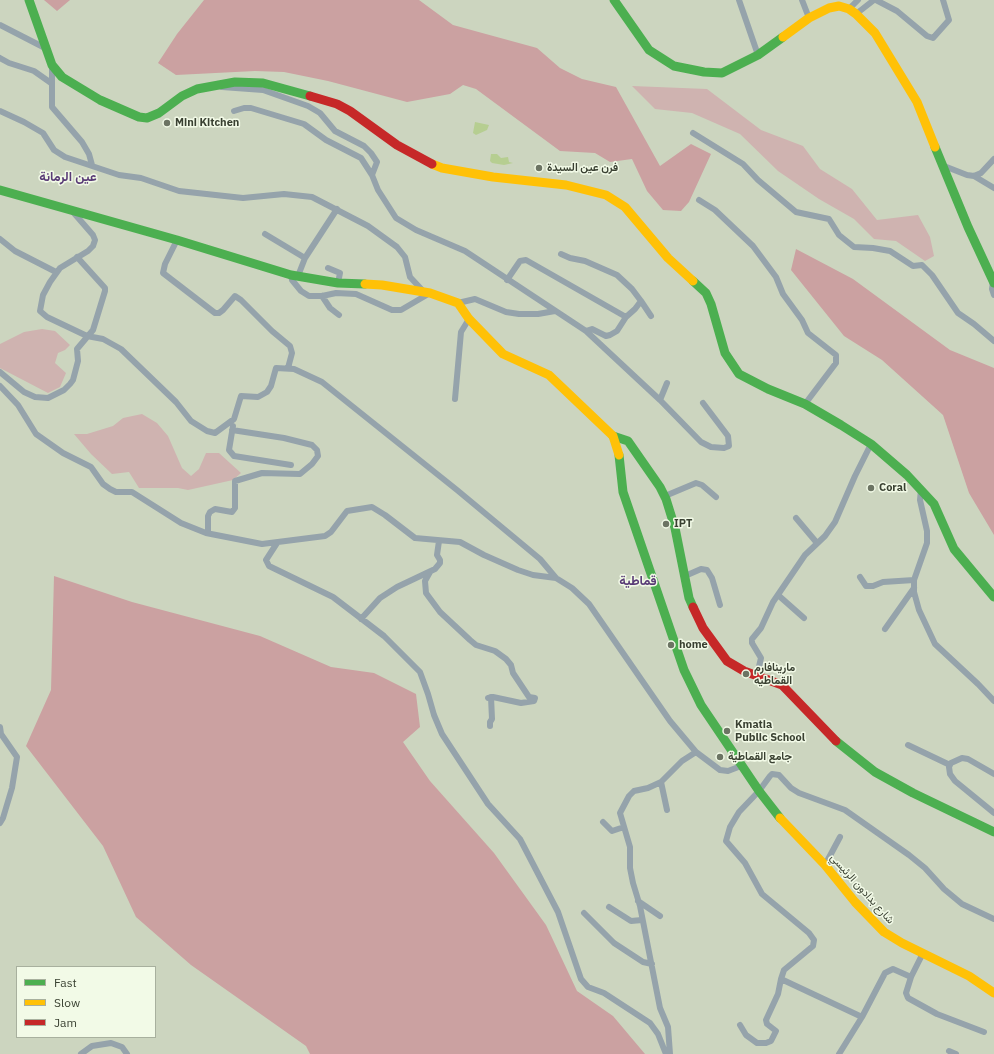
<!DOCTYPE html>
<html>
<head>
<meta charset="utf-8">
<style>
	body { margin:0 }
	#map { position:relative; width:994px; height:1054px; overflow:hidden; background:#ccd5bf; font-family:"IBM Plex Sans",sans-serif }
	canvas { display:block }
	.legend { position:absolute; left:16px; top:966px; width:140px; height:72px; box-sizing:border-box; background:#f2fae7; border:1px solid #a8b09e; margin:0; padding:5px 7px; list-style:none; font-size:12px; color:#394031 }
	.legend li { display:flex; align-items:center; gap:8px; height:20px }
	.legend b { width:20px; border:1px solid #a8b09e }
</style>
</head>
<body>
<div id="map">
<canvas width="994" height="1054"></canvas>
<ul class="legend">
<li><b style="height:5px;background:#4caf50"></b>Fast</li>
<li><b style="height:5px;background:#ffc107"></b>Slow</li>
<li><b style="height:5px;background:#c62828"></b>Jam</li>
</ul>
</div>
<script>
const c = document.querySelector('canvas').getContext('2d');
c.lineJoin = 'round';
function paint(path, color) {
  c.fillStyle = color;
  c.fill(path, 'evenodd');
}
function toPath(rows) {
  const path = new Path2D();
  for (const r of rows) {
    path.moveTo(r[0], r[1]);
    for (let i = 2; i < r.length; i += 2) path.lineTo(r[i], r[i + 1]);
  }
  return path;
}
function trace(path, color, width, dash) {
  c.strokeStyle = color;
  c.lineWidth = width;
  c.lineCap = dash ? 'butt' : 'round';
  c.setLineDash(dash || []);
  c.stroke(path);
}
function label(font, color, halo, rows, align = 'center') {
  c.font = font + ' "IBM Plex Sans",Vazirmatn,sans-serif';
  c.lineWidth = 3;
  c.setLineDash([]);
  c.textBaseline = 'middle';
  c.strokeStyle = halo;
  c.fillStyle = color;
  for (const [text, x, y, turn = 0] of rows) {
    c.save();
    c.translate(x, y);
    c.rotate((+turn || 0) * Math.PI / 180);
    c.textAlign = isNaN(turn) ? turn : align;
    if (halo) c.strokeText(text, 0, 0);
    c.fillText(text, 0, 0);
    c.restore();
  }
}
paint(toPath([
	[632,86,707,89,761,130,803,146,820,169,852,189,877,220,918,215,930,237,934,256,925,261,896,241,874,239,854,219,819,199,778,171,740,134,692,113,655,109],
	[42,329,55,331,70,345,65,350,58,353,55,363,66,373,60,387,48,393,0,368,0,344,24,332],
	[142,414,157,423,168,436,182,468,191,476,199,469,206,453,219,453,241,473,233,480,188,490,178,488,139,488,129,472,112,474,91,454,74,434,87,434,113,426,123,418]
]), '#cfb3b0');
paint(toPath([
	[44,0,70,0,57,11],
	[204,0,419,0,453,25,537,48,560,68,582,79,616,87,660,166,691,144,711,154,689,202,681,211,663,210,647,191,632,159,610,162,595,153,560,151,476,89,463,85,450,94,407,102,328,81,284,72,255,71,176,75,158,63,177,34],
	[796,249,853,279,950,350,994,368,994,535,969,493,943,415,882,360,844,336,791,270],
	[54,576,132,602,260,636,331,667,374,673,416,694,420,727,403,742,430,781,494,853,546,925,577,991,613,1016,645,1054,310,1054,306,1046,191,965,136,917,103,846,26,746,51,690]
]), '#cba1a1');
paint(toPath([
	[475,122,489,125,487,130,476,135,473,133],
	[491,154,497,154,501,158,508,157,509,162,513,163,504,165,492,163,490,161]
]), '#b6ce91');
trace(toPath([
	[739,0,758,55],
	[802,0,809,18],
	[876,0,897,11,927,36,933,38,949,20,943,0],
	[849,9,858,0],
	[856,14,874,0],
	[0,25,45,48],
	[0,58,9,63,34,71,51,83],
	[52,65,52,107,82,142,89,154,92,165],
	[222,87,263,90,308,106,320,113,335,131,364,146,371,153,377,162,372,175,378,190,396,218,416,230,465,251,586,331,660,400,701,442,711,447,724,448,729,446,728,436,703,403],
	[0,111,24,122,43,133,54,150,65,157,119,175,141,178,179,191,243,198,284,194,312,197,368,226,397,247,405,257,410,277,424,292],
	[234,111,244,108,251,108,304,124,326,140,361,158,372,175],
	[693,133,743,164,758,180,796,212,829,219,839,235,854,247,873,248,890,251,913,266,922,265,932,275,958,313,974,324,994,341],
	[944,166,967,175,974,176,981,173,994,159],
	[974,176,994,188],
	[699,200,715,210,753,246,776,277,783,294,802,320,808,333,836,355,836,363,805,404],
	[73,212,93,235,95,240,93,246,88,251,60,268,50,282,43,295,40,311,47,317,87,336,103,339,121,349,176,402,191,421,207,431,215,433,234,419,241,396,258,397,267,392,271,386,276,368,294,369,322,382,457,490,540,559,556,578,572,588,589,604,670,721,696,752,720,770,728,771,741,766],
	[265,234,305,258],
	[0,239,15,251,56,272],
	[177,240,165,264,163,273,215,313,219,313,223,310,235,296,241,300,272,331,290,346,292,353,288,368],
	[561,254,570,258,585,261,617,275,632,289,641,301,635,309,626,317,617,331,610,335,606,336,592,329,586,331],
	[328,268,340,273,338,283],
	[291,275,292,280,301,291,309,296,322,296,336,293,356,294,392,310,401,310,430,293],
	[298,276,305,258,337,209],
	[507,280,520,261,526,260,626,317],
	[993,282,992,289,994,295],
	[322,296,330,308,339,315],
	[641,301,651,316],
	[458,303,475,299,506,312,519,314,538,314,555,311],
	[0,372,24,392,35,397,48,398,64,390,70,384,73,380,78,361,77,349,93,330,105,291,105,288,77,257],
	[0,386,18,405,36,434,63,453,91,467,103,484,110,489,116,492,132,492,181,523,206,533,262,544,325,536,331,532,347,511,372,507,385,515,415,538,460,542,484,555,518,570,533,575,556,578],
	[455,399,461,332,469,319],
	[660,400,667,383],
	[233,426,229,450,234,456,291,465],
	[921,489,920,500,927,531,927,543,914,580,914,592,919,610,935,644,978,684,994,701],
	[665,496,696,483,702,485,716,497],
	[796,518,817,543],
	[208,533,208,516,210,512,215,509,232,512,235,508,235,481,262,473,300,474,312,464,318,456,317,450,312,445,284,438,232,430],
	[277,543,266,560,269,566,333,597,384,636,420,672,428,694,434,715,442,734,488,804,520,839,558,912,581,979,588,987,604,993,650,1023,658,1034,666,1054],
	[430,572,425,581,426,593,440,612,470,640,476,645,495,651,506,659,511,665,513,673,529,697,535,698,534,701,521,703,493,697,488,698],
	[685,576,701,569,707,570,712,578,720,605],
	[860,577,866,586,873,586,883,582,914,580],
	[778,595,804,618],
	[361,619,380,598,397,587,435,569,440,563,440,560,437,555,439,541],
	[885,629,914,588],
	[757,675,761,658,752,643,752,639,761,628,773,602,805,555,825,536,835,522,855,476,871,444],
	[490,726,490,722,492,719,491,697],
	[0,727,1,734,17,757,12,788,3,818,0,823],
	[908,745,950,765],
	[994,774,968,759,962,758,951,763,949,767,950,774,955,781,994,813],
	[661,782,667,810],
	[603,822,612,831,624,827],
	[825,865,840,837],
	[638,901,660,916],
	[609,907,631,921,642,920],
	[584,913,614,943,643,962,652,964],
	[911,977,906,993,908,998,937,1014,984,1032],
	[862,1017,781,979,784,970,813,946,814,940,809,933,762,894,745,863,726,841,730,827,739,812,759,791,770,776,772,774,779,775,791,788,799,793,845,810,909,855,925,868,944,889,962,904,994,919],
	[740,1025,746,1035,757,1043,766,1043,771,1041,776,1031,767,1024,766,1020,778,994,781,979],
	[949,1051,956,1054],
	[81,1054,92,1046,111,1043,122,1047,127,1054],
	[670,1054,668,1027,660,1008,640,906,633,883,630,868,630,847,620,813,629,796,634,791,648,788,661,782,682,761,696,752],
	[839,1054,862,1017,885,973,893,969,911,977,923,953]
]), '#95a3ab', 6);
trace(toPath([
	[29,0,52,65,62,77,100,100,139,117,147,118,159,113,182,96,197,89,235,82,263,83,310,96],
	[614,0,649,50,674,66,704,72,722,73,758,55,783,37],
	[935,147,968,227,994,283],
	[0,190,177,240,291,275,338,283,365,284],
	[693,281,706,293,711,304,725,353,739,374,768,389,805,404,841,425,871,444,907,475,934,504,954,549,994,597],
	[613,436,628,441,660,487,666,499,675,528,689,598,693,607],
	[619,455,623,492,684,670,701,705,759,791,780,818],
	[836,741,875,772,913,793,994,832]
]), '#4caf50', 9);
trace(toPath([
	[783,37,809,18,829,8,839,6,849,9,856,14,875,33,917,102,935,147],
	[432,164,442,168,493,177,566,185,606,195,625,207,668,258,693,281],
	[365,284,382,285,430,293,458,303,469,319,503,354,549,375,613,436,619,455],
	[780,818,825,865,855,902,884,932,902,943,969,976,994,993]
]), '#ffc107', 9);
trace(toPath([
	[310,96,337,104,350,111,397,145,432,164],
	[693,607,703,628,727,661,744,671,782,685,836,741]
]), '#c62828', 9);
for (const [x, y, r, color] of [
	[167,123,4,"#6c7463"],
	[539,168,4,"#6c7463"],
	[871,488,4,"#6c7463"],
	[666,524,4,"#6c7463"],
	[671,645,4,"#6c7463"],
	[746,674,4,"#6c7463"],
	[727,731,4,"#6c7463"],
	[720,757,4,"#6c7463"]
]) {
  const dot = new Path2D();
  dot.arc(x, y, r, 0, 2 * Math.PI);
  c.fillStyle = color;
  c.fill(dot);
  trace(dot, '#f2fae7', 1.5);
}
label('bold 11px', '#394031', '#f2fae7', [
	["Mini Kitchen",175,123],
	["فرن عين السيدة",547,168],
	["Coral",879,488],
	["IPT",674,524],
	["home",679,645],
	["مارينافارم",754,668],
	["القماطيه",754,681],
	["Kmatia",735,725],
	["Public School",735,738],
	["جامع القماطية",728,757]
], 'left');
label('11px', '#394031', '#f2fae7', [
	["شارع بدادون الرئيسي",862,889,48]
]);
label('bold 13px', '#593b76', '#f2fae7', [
	["عين الرمانة",68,177],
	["قماطية",638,581]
]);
</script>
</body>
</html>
